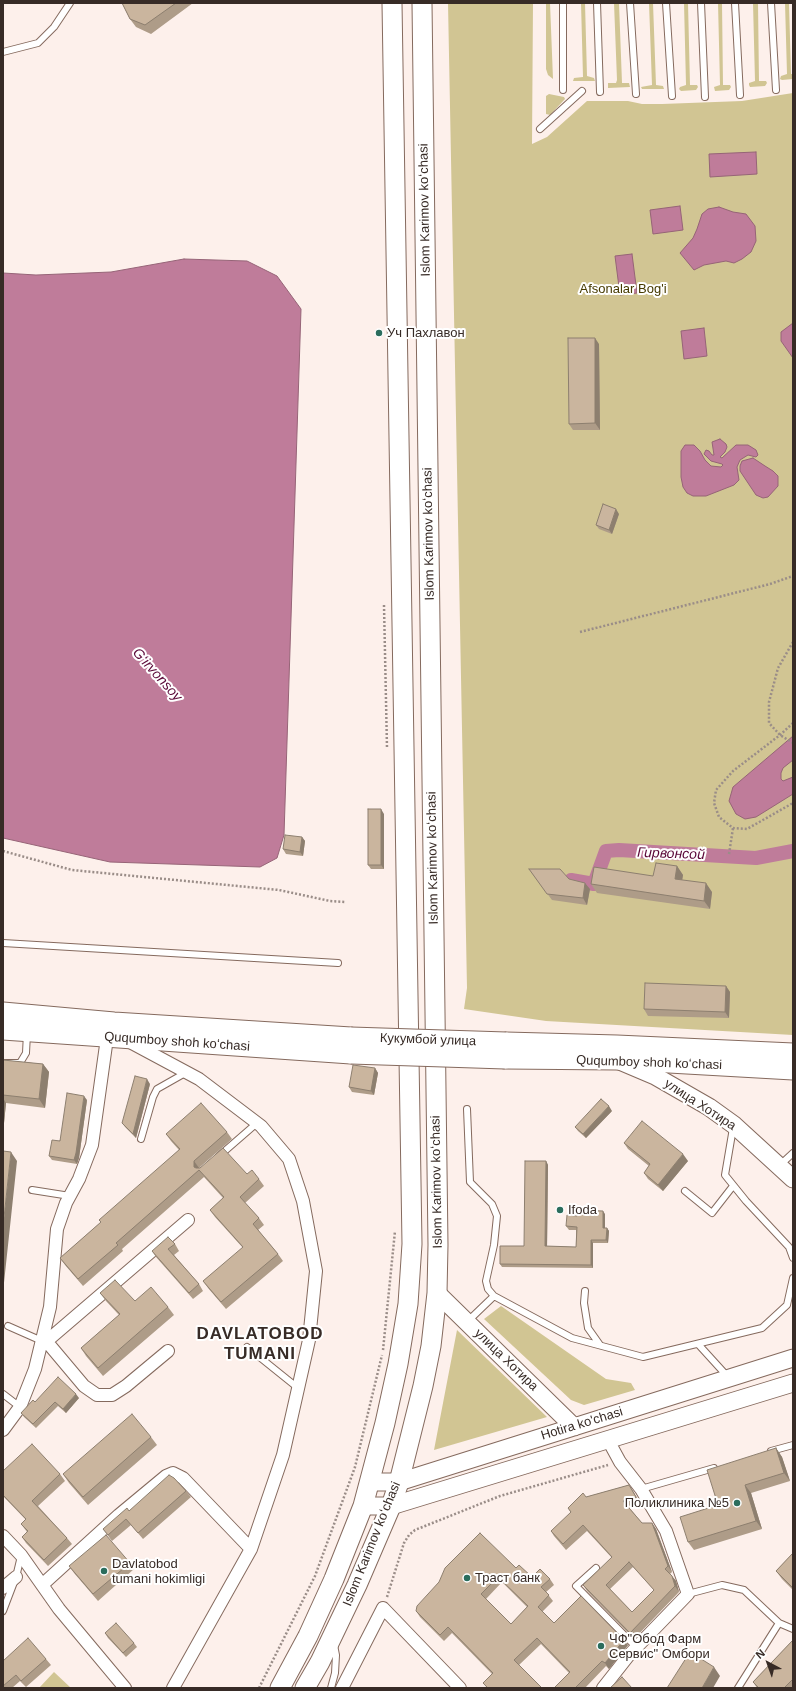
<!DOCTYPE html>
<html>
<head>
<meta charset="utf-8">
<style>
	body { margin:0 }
	#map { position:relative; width:796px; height:1691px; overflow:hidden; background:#fdf0eb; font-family:Arial,sans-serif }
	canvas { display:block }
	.frame { position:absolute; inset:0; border:4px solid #372b26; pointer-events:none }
	.north { position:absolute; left:748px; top:1643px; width:40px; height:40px; -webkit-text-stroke:3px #fff; paint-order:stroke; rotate:319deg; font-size:11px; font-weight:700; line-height:16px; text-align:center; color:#372b26 }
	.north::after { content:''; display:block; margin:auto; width:14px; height:18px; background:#372b26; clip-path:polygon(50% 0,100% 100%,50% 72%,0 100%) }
</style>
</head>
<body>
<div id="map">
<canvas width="796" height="1691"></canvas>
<div class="frame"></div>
<div class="north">N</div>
</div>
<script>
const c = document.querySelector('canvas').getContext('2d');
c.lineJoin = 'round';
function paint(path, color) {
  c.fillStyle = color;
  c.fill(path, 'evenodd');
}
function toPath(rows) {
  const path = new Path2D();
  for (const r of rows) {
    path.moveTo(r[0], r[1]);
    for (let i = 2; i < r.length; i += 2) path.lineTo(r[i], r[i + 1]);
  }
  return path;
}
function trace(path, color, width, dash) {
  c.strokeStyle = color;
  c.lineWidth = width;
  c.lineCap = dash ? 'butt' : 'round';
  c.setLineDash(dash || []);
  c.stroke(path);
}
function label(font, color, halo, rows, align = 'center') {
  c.font = font + ' Arial,sans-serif';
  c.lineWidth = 4;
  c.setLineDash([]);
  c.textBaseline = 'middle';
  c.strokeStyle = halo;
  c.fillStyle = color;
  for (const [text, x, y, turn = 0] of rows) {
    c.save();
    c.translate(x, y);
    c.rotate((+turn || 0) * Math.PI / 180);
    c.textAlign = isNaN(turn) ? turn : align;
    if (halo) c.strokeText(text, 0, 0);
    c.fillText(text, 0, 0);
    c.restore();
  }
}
paint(toPath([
	[448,3,533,3,532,144,547,137,587,101,628,101,642,104,662,104,742,101,793,93,793,1035,546,1021,464,1009,467,988],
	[546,3,550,3,553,79,548,75,546,69],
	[581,3,585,3,587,76,594,78,595,81,573,81,574,78,583,77],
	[614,3,619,3,622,83,629,83,630,87,608,88,608,83,616,83,617,80],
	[649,3,653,3,656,85,663,86,664,89,642,89,641,87,652,85],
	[684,3,688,3,690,85,697,85,698,87,696,90,681,91,679,89,680,87,686,85],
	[718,3,722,3,723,85,730,85,731,87,729,90,715,91,714,87,720,85],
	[753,3,758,3,759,81,766,81,767,83,765,86,750,87,749,85,749,83,755,81],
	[785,3,789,3,791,74,793,74,793,79,782,80,780,79,781,76,787,74],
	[549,94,564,97,565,99,550,115,546,114,546,96],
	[501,1306,606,1379,631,1383,635,1390,584,1405,571,1400,484,1319],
	[457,1330,547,1417,434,1450],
	[54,1672,71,1688,39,1688]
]), '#d1c593');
const water = toPath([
	[756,152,757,174,710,177,709,154,756,152],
	[680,206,683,230,653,234,650,210,680,206],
	[719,207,733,212,746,214,755,226,756,241,751,252,742,259,734,263,726,261,704,265,694,270,680,253,693,238,697,229,702,214,708,209,719,207],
	[632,254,637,293,620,295,615,256,632,254],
	[184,259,247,261,277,276,301,309,284,835,277,858,260,867,110,862,3,838,3,273,36,275,111,272,184,259],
	[793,323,793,358,781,341,781,332,793,323],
	[704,328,707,356,684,359,681,331,704,328],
	[720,439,726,444,727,447,725,452,720,457,722,458,736,445,748,445,756,450,758,455,756,457,748,455,740,460,737,467,739,480,734,485,706,496,693,496,687,493,683,487,681,477,681,451,685,445,694,445,700,451,705,460,711,466,721,467,723,465,722,464,711,461,704,454,706,450,709,451,712,455,714,455,712,442,720,439],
	[753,458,765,466,773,471,778,476,778,486,768,497,763,498,756,495,740,471,740,466,742,461,753,458],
	[793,736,793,760,783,768,781,773,781,779,783,781,793,777,793,794,756,817,745,819,736,814,729,801,733,787,793,736]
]);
paint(water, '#bf7c9a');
trace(water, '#966477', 1);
trace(toPath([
	[571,880,594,884,606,851,619,850,756,858,793,851]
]), '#bf7c9a', 14);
const service = toPath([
	[563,3,563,90],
	[597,3,600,92],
	[630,3,636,94],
	[666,3,672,96],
	[701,3,705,97],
	[735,3,740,95],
	[771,3,776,90],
	[3,52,38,43,54,27,70,3],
	[540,129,582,91],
	[3,943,338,963],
	[3,1063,20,1063,26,1053,27,1033],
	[467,1109,470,1182,492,1204,497,1216,494,1245,486,1281,488,1289,494,1296,572,1338,643,1357,762,1328,787,1305,793,1278],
	[733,1128,725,1175,746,1201,789,1247,793,1258],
	[141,1139,153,1097,157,1089,187,1072],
	[219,1156,257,1123],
	[780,1165,793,1153],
	[32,1190,70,1196],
	[685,1191,712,1213,733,1186],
	[585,1291,584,1303,588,1328,600,1345],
	[468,1321,494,1296],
	[8,1326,42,1341],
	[698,1344,728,1377],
	[247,1347,298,1388],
	[3,1394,20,1407],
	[771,1451,793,1445],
	[641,1489,714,1468],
	[596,1568,576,1586,637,1648],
	[688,1594,722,1585,744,1590,779,1623,738,1688],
	[3,1611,16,1577,21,1556],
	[779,1623,793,1629],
	[331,1688,335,1673,336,1655,334,1645]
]);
const minor = toPath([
	[130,1042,199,1079,261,1126,289,1159,303,1201,316,1271,309,1340,283,1455,251,1549,173,1688],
	[47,1342,84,1386,97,1395,112,1395,126,1386,168,1351],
	[41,1346,188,1220],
	[3,1430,20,1407,35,1369,50,1307,57,1229,66,1203,79,1179,92,1145,107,1038],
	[3,1536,21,1555,59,1609,125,1688],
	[42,1585,119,1515,166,1476,173,1473,183,1478,251,1549],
	[3,1588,16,1577],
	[342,1688,383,1608,460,1688],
	[603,1688,629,1655,688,1594,666,1531,641,1489,620,1462,608,1440]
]);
const secondary = toPath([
	[622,1062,655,1076,709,1107,734,1125,793,1179],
	[437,1293,574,1427],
	[370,1482,399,1482,793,1358],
	[363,1506,391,1506,793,1383]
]);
const primary = toPath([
	[3,1012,114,1022,351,1037],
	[3,1030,351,1054],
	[506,1042,617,1045,793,1053],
	[505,1059,616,1060,793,1070],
	[280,1688,308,1636,334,1579,363,1506,385,1423,398,1364,408,1304,412,1244,392,3],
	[305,1688,320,1662,357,1585,391,1506,399,1482,423,1386,431,1346,437,1293,438,1245,422,3]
]);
trace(service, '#856a5e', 8);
trace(minor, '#856a5e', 14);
trace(secondary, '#856a5e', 19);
trace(primary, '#856a5e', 21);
trace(toPath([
	[384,605,387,748],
	[580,632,770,584,793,576],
	[793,642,778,668,769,702,769,723,780,735,793,743],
	[793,723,780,735,733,771,716,790,714,803,719,817,733,828,747,829,793,803],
	[3,851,72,870,279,890,330,901,345,902],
	[729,854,733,828],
	[383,1350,395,1231],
	[387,1597,404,1543,409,1535,415,1530,500,1496,608,1465],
	[259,1688,315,1576,355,1467,382,1355]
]), '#9a8d88', 2.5, [2, 2]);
trace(service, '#fff', 6);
trace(minor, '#fff', 12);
trace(secondary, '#fff', 17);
trace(primary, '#fff', 19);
const primaryBridge = toPath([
	[351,1037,506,1042],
	[351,1054,505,1059]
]);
trace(primaryBridge, '#856a5e', 21, []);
trace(primaryBridge, '#fff', 19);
paint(toPath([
	[122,3,193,3,151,34,136,27,130,19],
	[599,344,600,430,573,430,569,424],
	[619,514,612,534,599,529,596,525],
	[384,814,384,869,371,869,368,865],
	[302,837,305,841,303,856,286,854,283,849],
	[677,866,683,875,682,880,712,892,710,909,597,893,591,884,653,876],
	[529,869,569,879,590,889,587,905,552,900],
	[726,986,730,992,729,1018,648,1016,644,1009],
	[3,1060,43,1064,49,1072,45,1108,6,1103,4,1123,3,1123],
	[375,1068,378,1073,374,1095,352,1092,349,1087],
	[150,1084,136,1138,125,1127,122,1123],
	[87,1100,79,1158,77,1164,52,1160,49,1156],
	[612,1111,586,1138,578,1131,575,1127],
	[227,1132,232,1139,199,1168,247,1174,259,1179,264,1186,245,1203,259,1218,264,1225,258,1230,278,1254,283,1261,226,1309,208,1288,203,1281,243,1248,215,1217,210,1210,223,1198,204,1177,122,1249,123,1251,83,1286,65,1265,60,1258,100,1223,179,1150,171,1141,166,1134],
	[624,1143,688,1161,663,1191,648,1179,644,1173,649,1166,628,1149],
	[546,1161,548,1165,547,1246,576,1247,576,1230,569,1230,566,1226,577,1216,605,1214,605,1228,607,1228,609,1231,608,1243,593,1243,593,1268,502,1267,500,1264,524,1246],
	[175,1244,179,1251,174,1255,199,1284,203,1291,193,1299,156,1257,152,1251],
	[100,1293,135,1301,168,1307,174,1315,103,1376,86,1356,81,1348,119,1315,106,1301],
	[79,1398,66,1413,58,1406,36,1428,24,1417,21,1413,35,1402],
	[151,1437,157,1445,88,1505,69,1483,63,1474],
	[776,1448,782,1457,790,1481,751,1493,762,1529,694,1550,688,1542,718,1505],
	[3,1471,60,1474,65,1481,38,1506,67,1538,72,1544,48,1566,26,1543,22,1537,27,1532,21,1524,26,1520,3,1496],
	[629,1485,640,1503,628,1506,642,1523,652,1523,656,1529,672,1572,670,1574,676,1581,679,1592,634,1639,587,1591,583,1585,612,1558,587,1531,566,1550,554,1536,551,1531,571,1513,568,1508,586,1497],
	[633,1567,654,1590,632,1612,610,1589],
	[186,1491,191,1497,143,1539,131,1525,112,1541,103,1529,129,1511],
	[793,1553,793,1590,782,1579,776,1571],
	[130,1563,134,1569,98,1601,74,1573,69,1566],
	[516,1568,532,1577,550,1579,554,1585,546,1592,553,1601,542,1612,554,1623,628,1645,609,1669,606,1666,585,1688,554,1688,569,1673,541,1644,519,1665,542,1688,487,1688,483,1683,492,1674,452,1633,444,1641,420,1617,416,1611],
	[502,1582,527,1607,511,1624,486,1599],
	[105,1633,134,1643,137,1647,126,1657,108,1638],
	[793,1640,793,1688,757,1688,753,1682],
	[46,1659,51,1665,26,1687,20,1681,12,1688,3,1688,3,1661]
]), '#ae9c88');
paint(toPath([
	[595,338,599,344,600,430,595,423],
	[616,509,619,514,612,534,609,530],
	[381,809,384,814,384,869,381,865],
	[302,837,305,841,303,856,300,852],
	[677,866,683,875,681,887,675,879],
	[585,883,590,889,587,905,583,898],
	[706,883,712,892,710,909,704,901],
	[726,986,730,992,729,1018,725,1012],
	[43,1064,49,1072,45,1108,39,1099],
	[375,1068,378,1073,374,1095,371,1091],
	[147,1079,150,1084,136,1138,133,1134],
	[84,1096,87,1100,79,1158,77,1164,74,1160],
	[3,1098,6,1103,4,1123,3,1122],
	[609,1106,612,1111,586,1138,583,1134],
	[11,1152,17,1161,3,1292,3,1227],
	[683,1154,688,1161,663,1191,658,1185],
	[194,1161,199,1168,199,1170,194,1167],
	[546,1161,548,1165,547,1250,545,1246],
	[603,1211,605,1214,605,1231,603,1228],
	[607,1228,609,1231,608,1243,606,1240],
	[591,1240,593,1243,593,1268,591,1265],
	[76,1394,79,1398,66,1413,63,1409],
	[776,1448,782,1457,790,1481,784,1473],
	[629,1485,633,1491,640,1503,636,1497],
	[745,1485,751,1493,762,1529,756,1521],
	[652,1523,656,1529,672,1572,668,1566],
	[672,1576,676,1581,679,1592,675,1586],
	[624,1640,628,1645,609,1669,605,1663],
	[714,1667,720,1676,713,1688,702,1688]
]), '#8d7f6f');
const building = toPath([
	[122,3,176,3,145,25,130,19,122,3],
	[568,338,595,338,595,423,569,424,568,338],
	[603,504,616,509,609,530,596,525,603,504],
	[368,809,381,809,381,865,368,865,368,809],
	[285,835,302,837,300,852,283,849,285,835],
	[656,863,677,866,675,879,706,883,704,901,591,884,594,867,653,876,656,863],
	[529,869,560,869,569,879,585,883,583,898,547,894,529,869],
	[645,983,726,986,725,1012,644,1009,645,983],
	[3,1060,43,1064,39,1099,3,1095,3,1060],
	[353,1065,375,1068,371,1091,349,1087,353,1065],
	[135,1076,147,1079,133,1134,122,1123,135,1076],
	[67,1093,84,1096,76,1153,74,1160,49,1156,52,1140,60,1141,67,1093],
	[601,1099,609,1106,583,1134,575,1127,601,1099],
	[201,1103,227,1132,194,1161,194,1167,196,1168,200,1168,223,1148,247,1174,252,1170,259,1179,240,1197,259,1218,253,1224,278,1254,221,1302,203,1281,243,1247,210,1210,224,1197,199,1170,116,1243,118,1245,78,1279,60,1258,101,1222,99,1220,180,1149,166,1134,201,1103],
	[642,1121,683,1154,658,1185,644,1173,650,1164,624,1143,642,1121],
	[3,1151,11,1152,3,1227,3,1151],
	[525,1161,546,1161,545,1246,576,1247,577,1227,566,1226,567,1215,577,1216,577,1210,603,1211,603,1228,607,1228,606,1240,591,1240,591,1265,500,1264,500,1246,524,1246,525,1161],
	[168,1237,175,1244,168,1249,199,1284,189,1293,152,1251,168,1237],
	[115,1280,135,1301,151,1287,168,1307,98,1368,81,1348,120,1314,100,1293,115,1280],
	[58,1377,76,1394,63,1409,55,1402,33,1424,21,1413,33,1400,35,1402,58,1377],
	[132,1414,151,1437,83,1497,63,1474,132,1414],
	[32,1444,60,1474,32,1501,67,1538,44,1560,22,1537,28,1531,21,1524,26,1519,3,1495,3,1471,32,1444],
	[776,1448,784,1473,745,1485,756,1521,688,1542,680,1517,718,1505,707,1470,776,1448],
	[169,1475,174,1478,186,1491,138,1533,126,1519,108,1535,103,1529,127,1508,129,1511,169,1475],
	[629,1485,636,1497,623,1501,642,1523,652,1523,668,1566,665,1569,672,1576,675,1586,630,1633,583,1585,612,1557,583,1525,563,1544,551,1531,571,1512,568,1508,583,1493,586,1497,629,1485],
	[629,1562,654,1590,632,1612,606,1585,629,1562],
	[480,1533,516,1568,519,1565,532,1577,540,1569,550,1579,541,1587,549,1595,538,1607,554,1623,581,1596,624,1640,605,1663,602,1661,575,1688,554,1688,570,1672,537,1638,514,1660,542,1688,488,1688,483,1683,493,1673,448,1627,440,1635,416,1611,417,1606,439,1582,445,1568,480,1533],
	[498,1577,528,1606,511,1624,481,1594,498,1577],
	[106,1535,130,1563,93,1594,69,1566,106,1535],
	[793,1553,793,1588,776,1571,793,1553],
	[116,1623,134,1643,123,1653,105,1633,116,1623],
	[28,1638,46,1659,21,1681,16,1675,3,1686,3,1661,28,1638],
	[793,1640,793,1679,784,1688,759,1688,753,1682,793,1640],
	[690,1652,714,1667,702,1688,667,1688,690,1652],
	[622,1677,632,1688,610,1688,622,1677]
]);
paint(building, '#cab59e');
trace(building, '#8d7f6f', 1);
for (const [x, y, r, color] of [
	[379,333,4,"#2b6d5d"],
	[560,1210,4,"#2b6d5d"],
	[737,1503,4,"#2b6d5d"],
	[104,1571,4,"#2b6d5d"],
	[467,1578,4,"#2b6d5d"],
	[601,1646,4,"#2b6d5d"]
]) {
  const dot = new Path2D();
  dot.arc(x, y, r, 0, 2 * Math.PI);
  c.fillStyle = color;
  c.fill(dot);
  trace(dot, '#fff', 1.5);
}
label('13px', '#372b26', '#fff', [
	["Islom Karimov koʻchasi",425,210,-91],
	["Islom Karimov koʻchasi",429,534,-91],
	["Islom Karimov koʻchasi",433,858,-91],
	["Кукумбой улица",428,1040,2],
	["Ququmboy shoh koʻchasi",177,1042,4],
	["Ququmboy shoh koʻchasi",649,1063,2],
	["улица Хотира",700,1105,33],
	["Islom Karimov koʻchasi",437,1182,-91],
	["улица Хотира",506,1360,44],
	["Hotira ko'chasi",582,1424,-17],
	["Islom Karimov koʻchasi",372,1544,-68]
]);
label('13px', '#463a00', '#fff', [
	["Afsonalar Bog'i",623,289]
]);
label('13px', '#372b26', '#fff', [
	["Уч Пахлавон",387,333],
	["Ifoda",568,1210],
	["Поликлиника №5",729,1503,"right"],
	["Davlatobod",112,1564],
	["tumani hokimligi",112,1579],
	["Траст банк",475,1578],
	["ЧФ\"Обод Фарм",609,1639],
	["Сервис\" Омбори",609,1654]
], 'left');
label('italic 14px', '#590737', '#fff', [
	["G‘irvonsoy",157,675,48],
	["Гирвонсой",671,854,2]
]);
c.letterSpacing = '1px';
label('bold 17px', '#372b26', '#fff', [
	["DAVLATOBOD",260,1334],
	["TUMANI",260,1354]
]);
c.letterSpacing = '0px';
</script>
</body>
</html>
